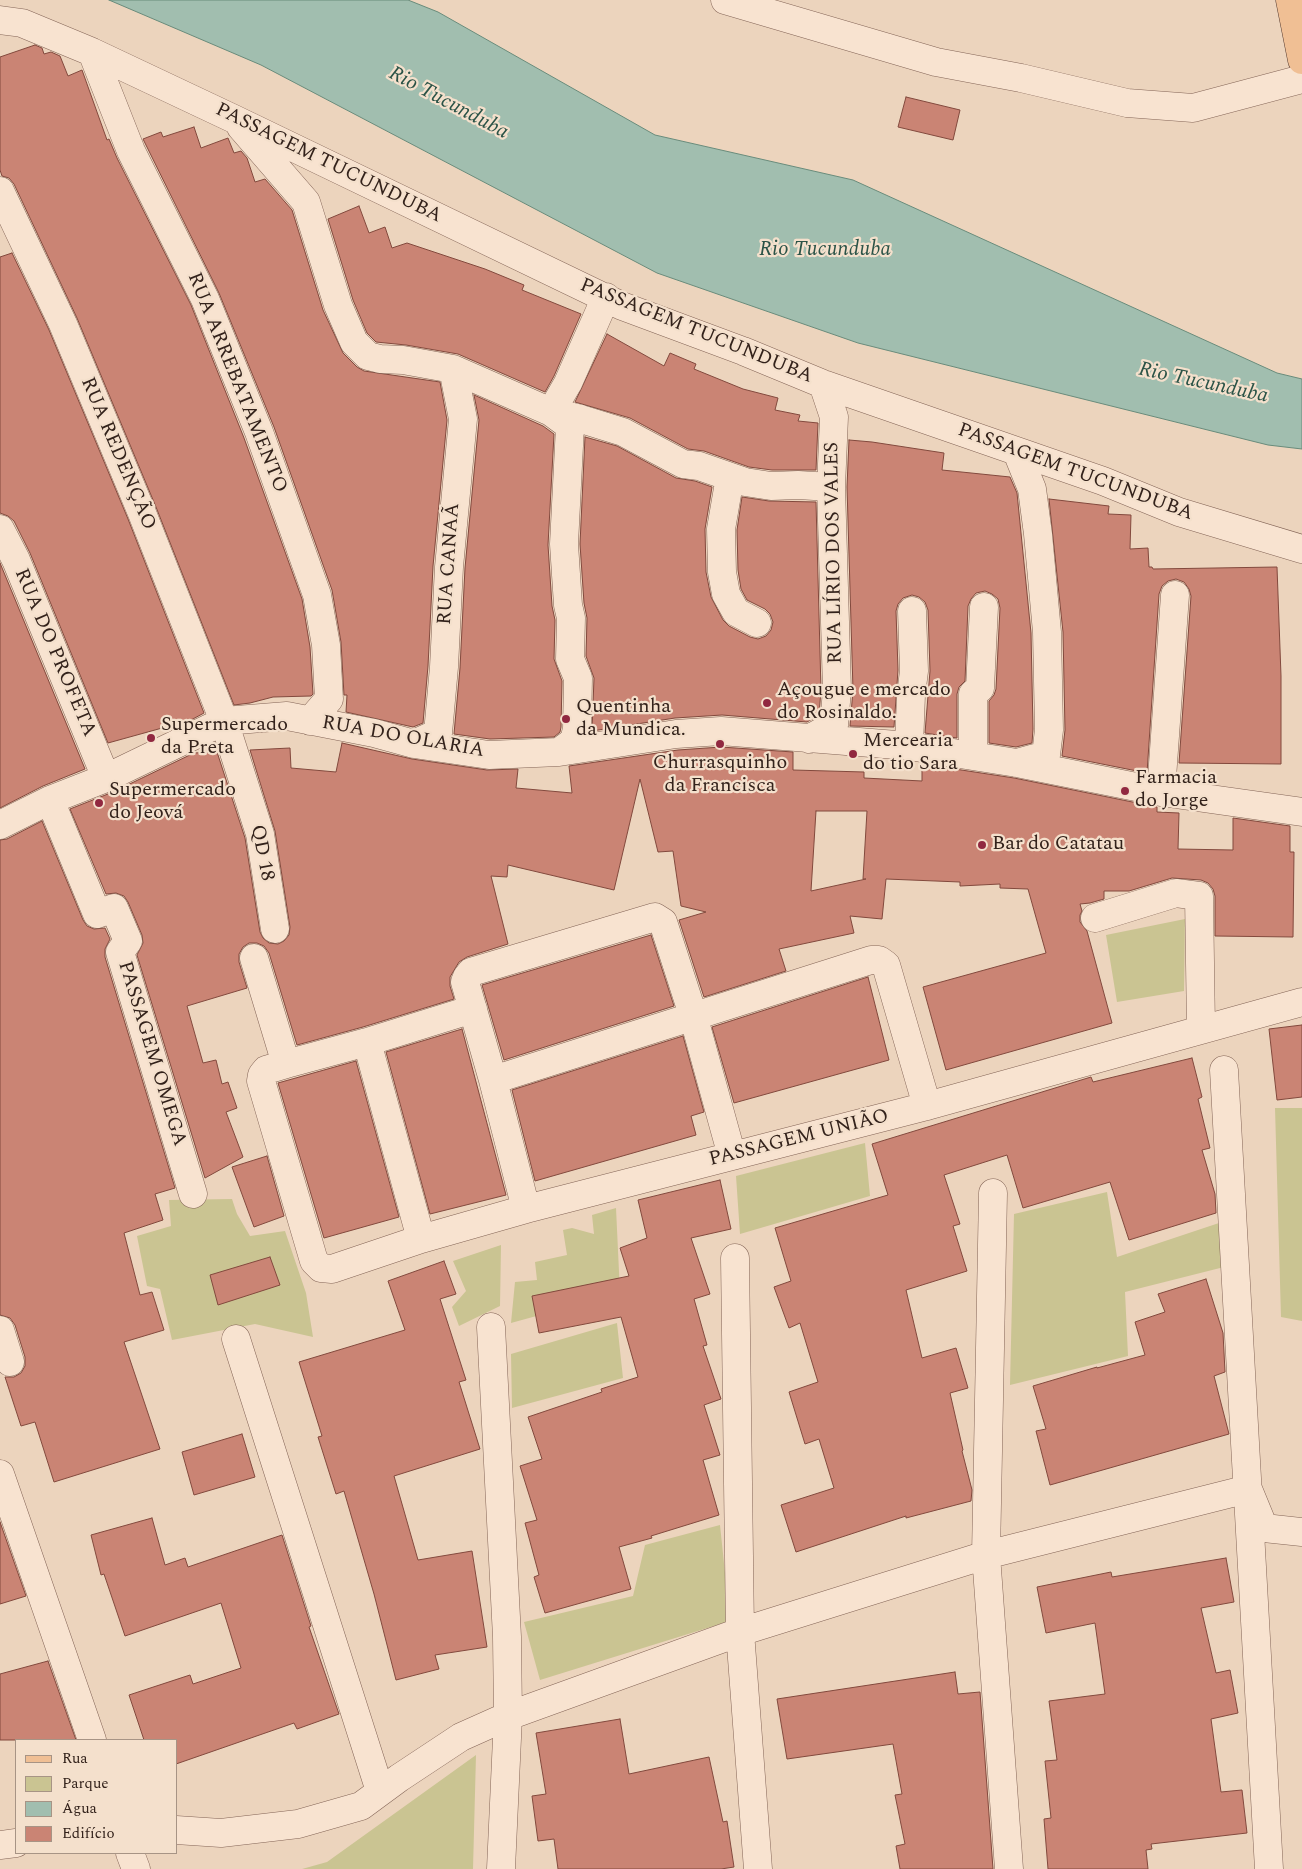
<!DOCTYPE html>
<html>
<head>
<meta charset="utf-8">
<style>
	body { margin:0 }
	#map { position:relative; width:1302px; height:1869px; overflow:hidden; background:#ecd4bd; font-family:Spectral,serif }
	canvas { display:block }
	.legend { position:absolute; left:15px; top:1739px; width:162px; height:115px; box-sizing:border-box; background:#f4e0cc; border:1px solid #a79485; margin:0; padding:6px 9px; list-style:none; font-size:15px; color:#33221b }
	.legend li { display:flex; align-items:center; gap:10px; height:25px }
	.legend b { width:25px; border:1px solid #a79485 }
</style>
</head>
<body>
<div id="map">
<canvas width="1302" height="1869"></canvas>
<ul class="legend">
<li><b style="height:6px;background:#f0bf94"></b>Rua</li>
<li><b style="height:14px;background:#cac492"></b>Parque</li>
<li><b style="height:14px;background:#a1beaf"></b>Água</li>
<li><b style="height:14px;background:#ca8474"></b>Edifício</li>
</ul>
</div>
<script>
const c = document.querySelector('canvas').getContext('2d');
c.lineJoin = 'round';
function paint(path, color) {
  c.fillStyle = color;
  c.fill(path, 'evenodd');
}
function toPath(rows) {
  const path = new Path2D();
  for (const r of rows) {
    path.moveTo(r[0], r[1]);
    for (let i = 2; i < r.length; i += 2) path.lineTo(r[i], r[i + 1]);
  }
  return path;
}
function trace(path, color, width, dash) {
  c.strokeStyle = color;
  c.lineWidth = width;
  c.lineCap = dash ? 'butt' : 'round';
  c.setLineDash(dash || []);
  c.stroke(path);
}
function label(font, color, halo, rows, align = 'center') {
  c.font = font + ' Spectral,serif';
  c.lineWidth = 4.5;
  c.setLineDash([]);
  c.textBaseline = 'middle';
  c.strokeStyle = halo;
  c.fillStyle = color;
  for (const [text, x, y, turn = 0] of rows) {
    c.save();
    c.translate(x, y);
    c.rotate((+turn || 0) * Math.PI / 180);
    c.textAlign = isNaN(turn) ? turn : align;
    if (halo) c.strokeText(text, 0, 0);
    c.fillText(text, 0, 0);
    c.restore();
  }
}
paint(toPath([
	[1185,919,1184,991,1117,1002,1106,935],
	[1275,1108,1302,1108,1302,1321,1281,1317],
	[865,1143,870,1196,740,1234,736,1176],
	[1107,1192,1117,1257,1225,1221,1228,1266,1125,1292,1128,1356,1010,1385,1014,1214],
	[232,1199,237,1214,250,1236,285,1231,306,1293,313,1337,255,1324,172,1340,160,1289,147,1286,137,1236,171,1226,169,1200],
	[616,1208,620,1293,511,1323,515,1282,537,1280,535,1262,567,1255,563,1230,572,1228,594,1234,592,1215],
	[501,1245,500,1306,459,1326,452,1307,466,1291,453,1261],
	[617,1323,623,1378,512,1408,511,1354],
	[720,1525,730,1621,540,1680,524,1622,633,1596,645,1545],
	[476,1755,473,1869,302,1869,327,1862]
]), '#cac492');
const water = toPath([
	[109,0,408,0,438,12,655,135,853,180,1277,373,1302,379,1302,449,1268,445,858,343,657,273,261,65,109,0]
]);
paint(water, '#a1beaf');
trace(water, '#698b7b', 1);
const building = toPath([
	[35,45,42,48,44,54,51,52,60,56,68,76,82,70,107,140,109,139,117,158,191,305,244,438,302,599,310,647,313,694,311,696,273,697,250,703,234,705,156,507,77,318,14,184,9,178,2,176,0,170,0,57,35,45],
	[906,97,960,110,953,140,898,127,906,97],
	[194,127,201,148,228,138,234,153,241,151,247,158,255,182,265,179,292,210,323,310,343,353,357,367,364,371,440,382,447,420,433,566,428,666,423,723,413,727,346,712,347,695,344,695,341,642,332,590,274,427,219,293,143,139,161,132,163,137,194,127],
	[359,206,369,233,385,227,392,248,407,243,485,269,524,285,522,290,581,314,554,376,545,392,458,354,406,345,376,342,367,333,353,300,328,219,359,206],
	[12,253,49,330,128,519,204,713,191,720,108,743,30,553,14,521,8,516,0,513,0,257,12,253],
	[607,334,664,366,670,353,696,364,694,369,743,389,778,398,775,410,800,415,798,421,818,423,816,470,772,470,749,467,704,451,688,449,630,418,575,402,607,334],
	[474,395,543,426,554,434,548,545,552,606,555,620,554,659,562,681,561,727,560,732,554,737,490,739,454,734,460,668,465,568,479,420,474,395],
	[585,437,617,446,676,478,695,481,712,487,705,529,706,572,711,597,723,620,729,626,750,637,758,639,766,636,771,630,773,622,770,614,765,609,747,600,741,589,738,570,737,530,742,497,769,501,816,502,821,690,819,715,807,722,722,715,675,718,592,731,594,678,586,656,587,618,584,603,580,544,585,437],
	[849,440,872,442,944,453,942,470,1010,477,1017,493,1031,633,1033,729,1032,743,1016,747,989,743,989,701,994,695,996,689,1000,608,998,599,992,594,985,591,976,593,971,599,968,606,965,681,959,687,957,694,957,738,925,733,930,671,928,610,925,602,919,597,912,595,903,598,898,604,896,611,898,670,894,727,850,726,853,690,847,487,849,440],
	[1049,499,1109,506,1108,514,1131,515,1130,549,1148,548,1149,567,1152,567,1153,569,1277,567,1281,676,1281,764,1179,763,1191,596,1189,589,1184,582,1176,579,1168,581,1162,586,1159,594,1147,773,1062,756,1065,730,1063,632,1049,499],
	[0,563,85,769,43,786,0,808,0,563],
	[342,743,412,759,487,770,518,769,516,788,572,793,569,766,678,750,721,747,793,752,793,770,864,772,864,778,922,781,922,764,1014,778,1157,807,1157,812,1179,813,1178,849,1233,850,1233,818,1290,826,1290,852,1294,852,1293,937,1215,936,1215,896,1213,889,1208,883,1201,880,1172,878,1129,891,1104,891,1104,899,1090,903,1080,904,1082,911,1080,915,1080,922,1087,931,1112,1023,946,1070,923,987,1046,953,1028,889,1000,888,1000,884,960,886,960,882,886,879,882,919,850,916,854,933,779,949,786,971,704,997,679,920,706,912,681,906,673,851,658,852,640,779,614,890,508,865,507,877,491,876,508,944,467,957,459,962,450,977,450,986,454,999,363,1027,297,1045,269,953,264,946,257,943,249,943,243,947,239,954,239,962,247,988,187,1006,203,1063,216,1060,222,1084,228,1082,237,1108,226,1112,243,1157,205,1178,137,955,143,943,142,935,128,902,124,896,116,893,106,894,70,809,113,792,194,753,217,752,245,838,260,932,263,938,269,943,278,944,284,941,289,935,290,927,275,831,250,750,290,748,291,768,336,772,342,743],
	[816,811,867,811,863,879,866,879,811,891,816,811],
	[42,821,83,920,87,926,94,929,105,928,110,939,105,949,105,957,175,1188,155,1194,163,1220,124,1233,140,1295,152,1292,164,1330,124,1342,160,1449,54,1482,35,1422,21,1426,5,1377,14,1377,21,1373,25,1366,25,1357,15,1325,10,1318,0,1315,0,840,7,839,42,821],
	[651,935,674,1006,504,1060,482,985,651,935],
	[868,977,889,1060,734,1103,712,1027,868,977],
	[1302,1025,1302,1097,1277,1100,1269,1029,1302,1025],
	[462,1029,506,1195,430,1214,386,1052,462,1029],
	[683,1036,704,1112,691,1116,696,1135,535,1181,512,1090,683,1036],
	[1192,1058,1202,1097,1198,1099,1210,1148,1202,1150,1215,1194,1216,1213,1129,1240,1110,1182,1023,1208,1007,1155,944,1175,960,1224,953,1226,967,1271,906,1290,922,1358,956,1348,968,1388,950,1393,963,1450,962,1451,972,1490,971,1501,906,1518,906,1516,796,1552,781,1505,834,1488,819,1439,805,1444,789,1392,818,1382,800,1323,789,1328,774,1287,791,1281,775,1228,888,1195,872,1144,1091,1077,1093,1082,1192,1058],
	[356,1061,399,1217,324,1238,278,1083,356,1061],
	[267,1156,284,1216,254,1227,232,1167,267,1156],
	[720,1180,731,1229,691,1238,710,1294,694,1299,707,1345,703,1346,721,1399,704,1405,720,1455,703,1460,719,1515,651,1536,652,1538,619,1547,631,1589,545,1613,534,1577,539,1575,525,1523,537,1520,520,1466,542,1459,528,1417,602,1392,601,1389,638,1377,621,1317,539,1333,532,1296,629,1276,620,1248,647,1238,638,1200,720,1180],
	[270,1257,280,1285,218,1305,210,1275,270,1257],
	[444,1261,456,1294,440,1299,466,1380,459,1382,480,1449,394,1476,418,1560,472,1551,487,1647,435,1655,439,1669,396,1680,374,1594,344,1491,336,1494,318,1437,322,1436,299,1362,405,1330,388,1281,444,1261],
	[1206,1279,1223,1333,1225,1372,1214,1376,1229,1434,1050,1485,1036,1431,1046,1429,1033,1386,1097,1367,1097,1368,1145,1355,1135,1322,1165,1312,1158,1294,1206,1279],
	[242,1434,255,1477,194,1495,182,1452,242,1434],
	[152,1518,165,1565,185,1558,188,1567,282,1535,311,1626,309,1627,339,1714,297,1729,294,1723,176,1764,176,1740,144,1740,129,1695,190,1675,193,1684,241,1668,221,1603,125,1636,104,1574,101,1575,91,1535,152,1518],
	[0,1522,26,1596,0,1604,0,1522],
	[1226,1558,1234,1602,1201,1608,1216,1673,1230,1670,1238,1713,1211,1719,1221,1792,1242,1790,1247,1833,1151,1844,1152,1849,1146,1850,1148,1869,1048,1869,1044,1819,1051,1818,1045,1761,1057,1760,1049,1701,1105,1694,1095,1623,1046,1633,1037,1587,1111,1572,1112,1577,1226,1558],
	[48,1661,76,1740,0,1740,0,1674,48,1661],
	[955,1672,958,1694,980,1692,993,1869,900,1869,896,1846,905,1844,895,1795,902,1794,893,1744,787,1759,777,1699,955,1672],
	[620,1719,629,1774,709,1757,723,1822,727,1821,734,1867,721,1869,558,1869,554,1839,538,1841,532,1796,546,1794,536,1733,620,1719]
]);
paint(building, '#ca8474');
trace(building, '#82493d', 1);
const minor = toPath([
	[725,0,936,62,1021,78,1127,103,1193,108,1302,79],
	[0,20,22,23,92,52,234,119,622,306,743,351,823,384,1103,481,1179,512,1302,549],
	[92,52,131,151,205,299,259,432,317,595,326,645,329,699,310,721],
	[241,127,306,202,338,305,354,342,368,356,380,359,403,360,453,369,551,412,581,419,623,432,683,464,699,466,745,482,771,486,798,485,831,487],
	[0,191,63,324,142,513,224,721,260,834,275,929],
	[551,412,570,426,564,544,568,605,571,618,570,659,578,678,577,729,574,741,559,752],
	[551,412,568,383,606,297],
	[1017,452,1032,489,1038,534,1047,632,1049,730,1046,755,1017,763],
	[730,477,721,529,722,572,726,594,736,612,757,623],
	[0,529,16,560,106,778],
	[809,739,834,725,837,690,831,487,834,417,823,384],
	[414,744,438,733,444,667,449,567,463,419,453,369],
	[909,746,911,695,914,671,912,611],
	[973,755,973,694,980,688,984,607],
	[1161,792,1175,595],
	[50,800,97,914,114,908,128,941,120,952,193,1194],
	[0,825,50,800,106,778,224,721,287,716,374,733,414,744,489,755,559,752,676,734,721,731,909,746,1017,763,1161,792,1302,812],
	[1095,918,1176,893,1199,896,1201,1029],
	[254,958,286,1064],
	[473,1009,367,1042,286,1064,266,1070,262,1075,261,1081,314,1261,321,1268,332,1269,421,1239,526,1209,927,1106,1302,1002],
	[367,1042,421,1239],
	[1224,1070,1269,1869],
	[493,1080,871,960,879,960,886,965,927,1106],
	[993,1193,986,1555,1009,1869],
	[526,1209,493,1080,465,982,467,977,471,972,655,917,663,922,693,1015,732,1156],
	[735,1258,740,1632,758,1869],
	[491,1327,507,1637,508,1716,501,1869],
	[0,1330,10,1362],
	[236,1339,380,1791],
	[0,1474,92,1740],
	[176,1830,221,1833,298,1824,361,1806,399,1778,461,1737,508,1716,740,1632,986,1555,1248,1489,1264,1528,1302,1532],
	[0,1845,16,1843],
	[130,1853,136,1869]
]);
const major = toPath([
	[1290,0,1302,60]
]);
trace(minor, '#846557', 29);
trace(major, '#51352b', 29);
trace(minor, '#f8e3d0', 28);
trace(major, '#f0bf94', 28);
for (const [x, y, r, color] of [
	[767,703,5,"#912840"],
	[566,719,5,"#912840"],
	[151,738,5,"#912840"],
	[720,744,5,"#912840"],
	[853,754,5,"#912840"],
	[1125,791,5,"#912840"],
	[99,803,5,"#912840"],
	[982,845,5,"#912840"]
]) {
  const dot = new Path2D();
  dot.arc(x, y, r, 0, 2 * Math.PI);
  c.fillStyle = color;
  c.fill(dot);
  trace(dot, '#f4e0cc', 2);
}
label('20px', '#33221b', '#f4e0cc', [
	["PASSAGEM TUCUNDUBA",328,164,26],
	["PASSAGEM TUCUNDUBA",696,332,22],
	["RUA ARREBATAMENTO",236,383,68],
	["RUA REDENÇÃO",117,454,67],
	["PASSAGEM TUCUNDUBA",1075,473,20],
	["RUA LÍRIO DOS VALES",835,553,-91],
	["RUA CANAÃ",450,564,-86],
	["RUA DO PROFETA",54,653,67],
	["RUA DO OLARIA",403,738,10],
	["QD 18",261,853,79],
	["PASSAGEM OMEGA",151,1054,73],
	["PASSAGEM UNIÃO",799,1139,-14]
]);
label('20px', '#33221b', '#f4e0cc', [
	["Açougue e mercado",777,691],
	["do Rosinaldo.",777,714],
	["Quentinha",576,708],
	["da Mundica.",576,731],
	["Supermercado",161,726],
	["da Preta",161,749],
	["Mercearia",863,742],
	["do tio Sara",863,765],
	["Churrasquinho",720,764,"center"],
	["da Francisca",720,787,"center"],
	["Farmacia",1135,779],
	["do Jorge",1135,802],
	["Supermercado",109,791],
	["do Jeová",109,814],
	["Bar do Catatau",992,845]
], 'left');
label('italic 21px', '#2b5347', '#f4e0cc', [
	["Rio Tucunduba",448,104,28],
	["Rio Tucunduba",825,251],
	["Rio Tucunduba",1203,384,12]
]);
</script>
</body>
</html>
